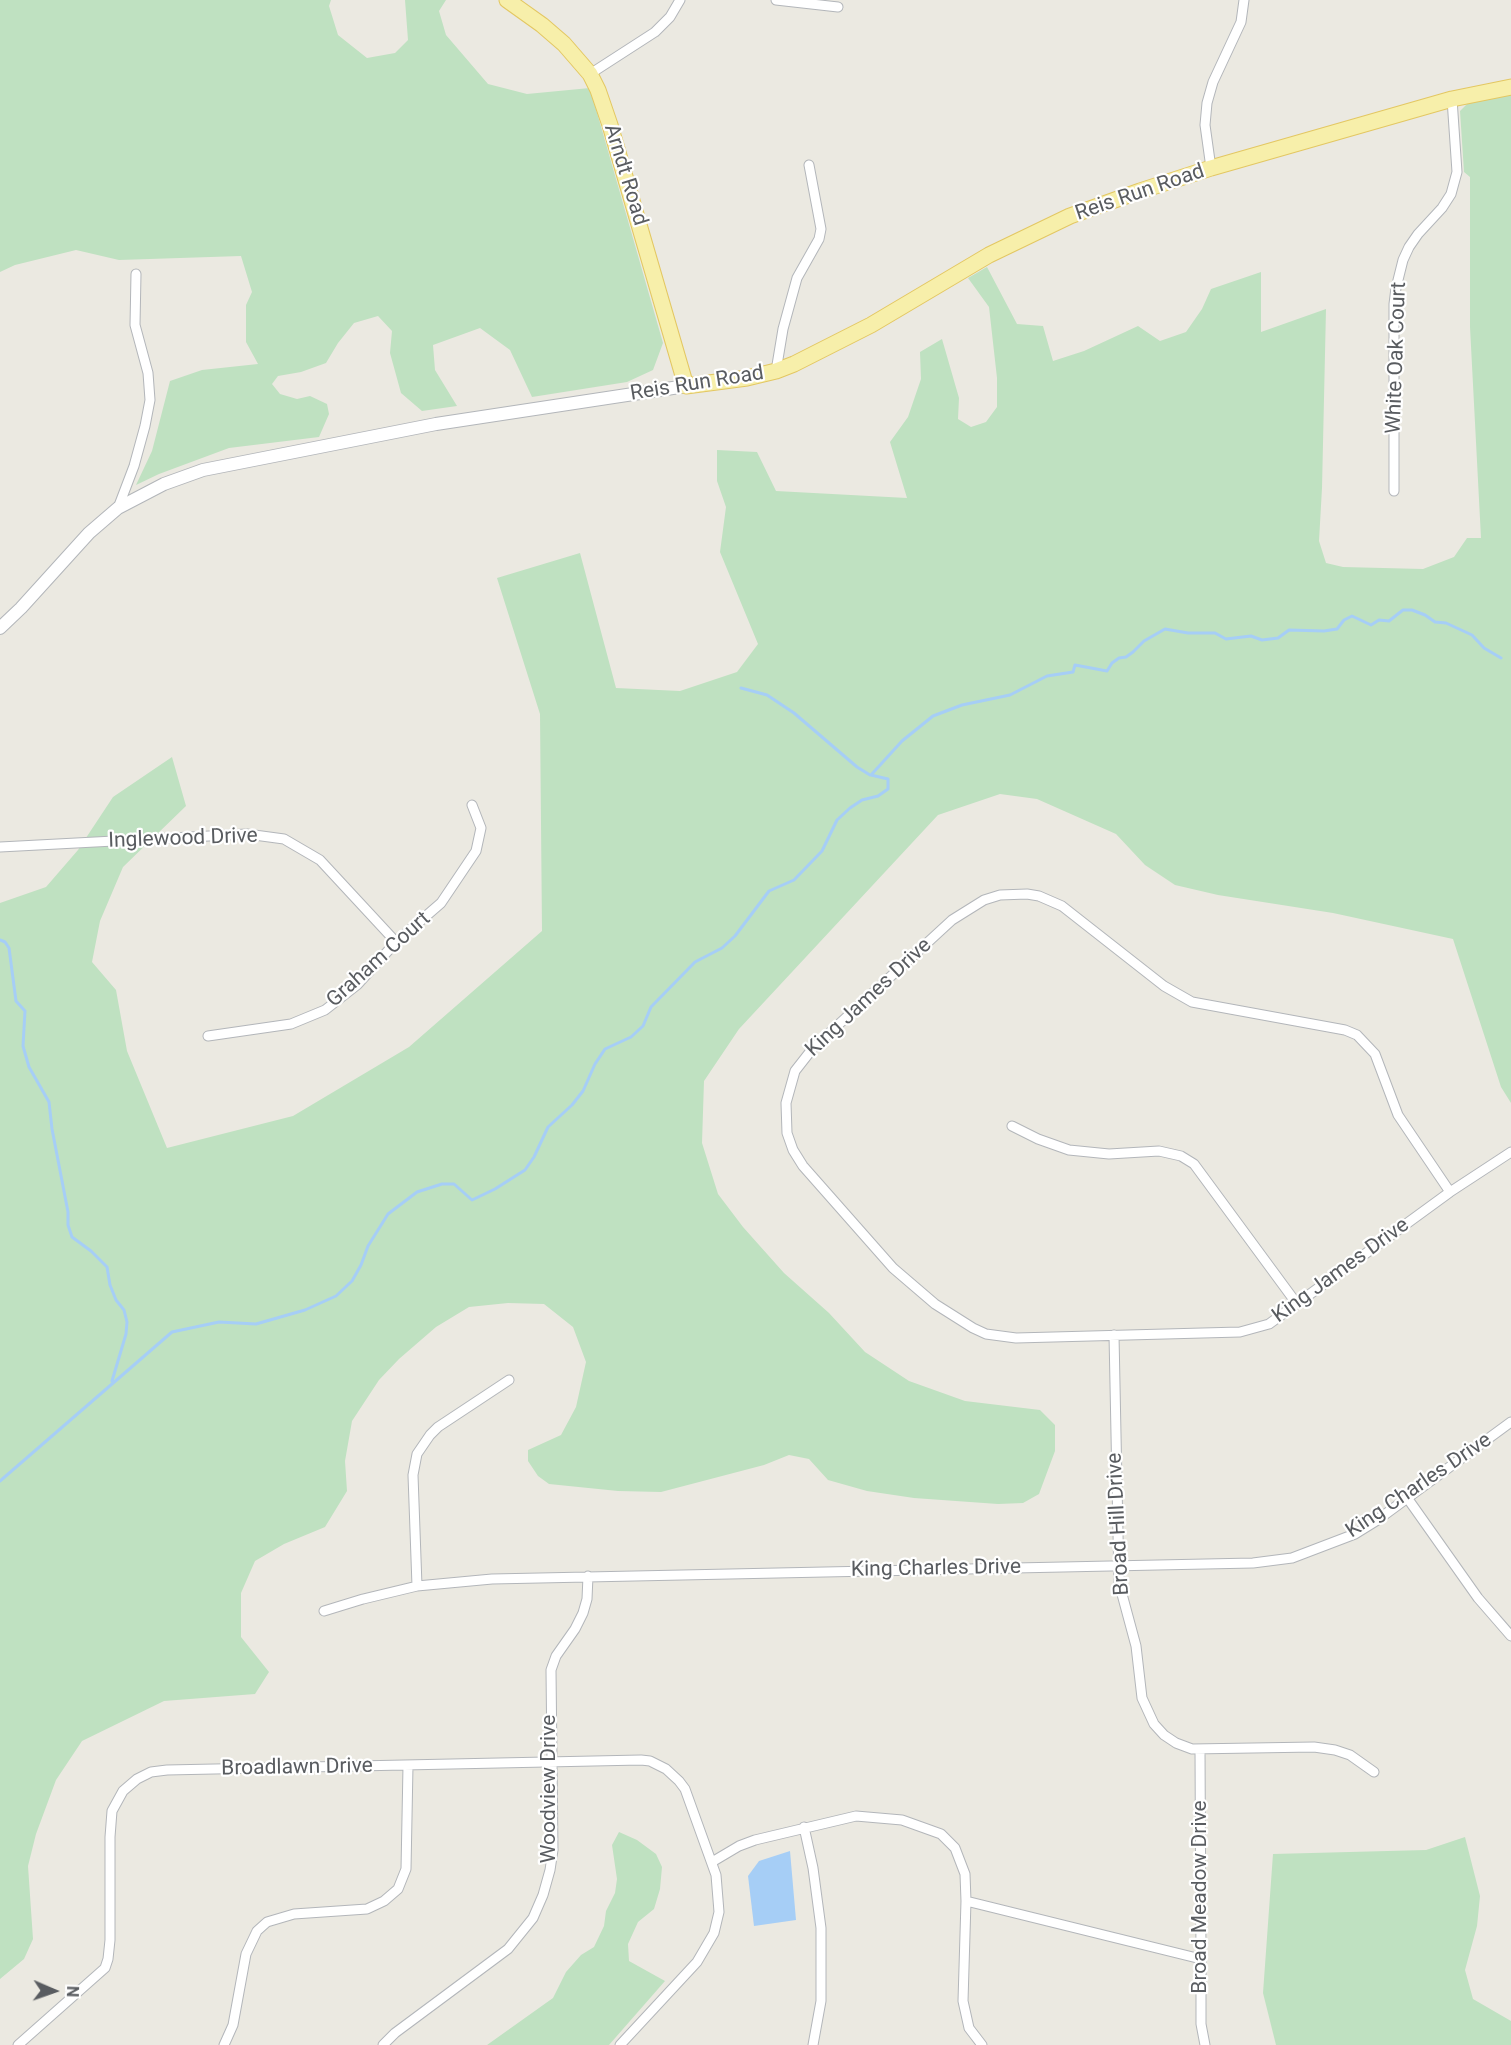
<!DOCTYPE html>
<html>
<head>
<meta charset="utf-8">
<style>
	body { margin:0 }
	#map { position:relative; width:1511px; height:2045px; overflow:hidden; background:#ebe9e1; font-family:Roboto,sans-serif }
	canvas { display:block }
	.north { position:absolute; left:24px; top:1961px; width:60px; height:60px; -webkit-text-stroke:4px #fff; paint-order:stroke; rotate:92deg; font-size:16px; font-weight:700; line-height:24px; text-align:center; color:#595c60 }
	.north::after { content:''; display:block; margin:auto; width:21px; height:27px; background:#595c60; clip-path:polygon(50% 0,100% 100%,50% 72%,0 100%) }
</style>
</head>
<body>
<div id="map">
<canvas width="1511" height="2045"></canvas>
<div class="north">N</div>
</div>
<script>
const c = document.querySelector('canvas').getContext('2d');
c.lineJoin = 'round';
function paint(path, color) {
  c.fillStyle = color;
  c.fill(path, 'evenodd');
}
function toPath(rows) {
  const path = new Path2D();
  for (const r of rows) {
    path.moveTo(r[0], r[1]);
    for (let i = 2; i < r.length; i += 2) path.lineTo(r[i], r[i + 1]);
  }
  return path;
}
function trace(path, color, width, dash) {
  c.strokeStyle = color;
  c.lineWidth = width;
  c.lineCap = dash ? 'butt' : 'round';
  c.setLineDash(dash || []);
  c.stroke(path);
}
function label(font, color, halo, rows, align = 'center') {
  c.font = font + ' Roboto,sans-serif';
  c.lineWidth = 4.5;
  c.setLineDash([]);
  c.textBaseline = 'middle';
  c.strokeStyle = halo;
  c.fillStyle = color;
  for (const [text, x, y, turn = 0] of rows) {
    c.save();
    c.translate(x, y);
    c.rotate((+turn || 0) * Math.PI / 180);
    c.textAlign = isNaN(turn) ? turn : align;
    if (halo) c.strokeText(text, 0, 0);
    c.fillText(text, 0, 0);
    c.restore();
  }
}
paint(toPath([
	[0,0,331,0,329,6,338,35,367,58,395,53,408,40,405,0,446,0,439,11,446,35,488,84,527,94,590,88,663,343,653,370,627,382,532,397,510,350,480,328,433,345,435,370,457,406,422,411,401,393,390,353,392,331,378,316,354,323,338,343,326,363,301,372,278,376,272,384,280,394,297,399,310,396,327,404,329,414,319,437,229,448,159,474,136,485,152,451,170,381,202,370,258,364,246,342,246,305,252,292,241,256,119,260,76,250,15,265,0,272],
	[1511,95,1511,1103,1501,1087,1453,939,1333,913,1218,895,1175,885,1145,865,1116,834,1037,799,1000,794,938,815,739,1029,704,1081,702,1143,718,1194,743,1227,784,1273,829,1313,865,1352,909,1381,965,1401,1040,1410,1055,1425,1055,1451,1039,1494,1023,1503,998,1504,914,1498,867,1491,828,1480,809,1459,789,1455,764,1465,661,1492,618,1491,549,1484,538,1476,528,1461,528,1450,561,1435,576,1407,586,1362,573,1327,544,1304,508,1303,469,1307,436,1327,399,1359,379,1380,352,1421,345,1461,347,1491,325,1527,284,1544,255,1561,241,1593,241,1637,269,1672,255,1694,164,1701,82,1741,56,1780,36,1834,28,1866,33,1939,24,1959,0,1979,0,903,46,887,78,850,113,797,172,757,186,806,123,867,100,921,92,962,116,990,127,1051,167,1148,293,1116,409,1047,542,931,540,714,497,578,580,553,616,688,680,691,737,672,758,644,720,552,726,507,717,481,717,450,757,452,776,491,907,498,890,442,908,417,921,379,920,352,942,339,959,398,958,419,971,427,986,422,997,407,997,378,989,307,968,278,987,267,1017,324,1043,326,1053,361,1084,351,1138,326,1160,341,1186,332,1202,309,1211,289,1261,272,1261,332,1326,309,1322,488,1319,541,1326,563,1343,567,1423,569,1454,557,1467,538,1481,538,1470,327,1470,177,1464,172,1460,111,1469,102],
	[619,1832,637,1840,656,1854,662,1867,660,1889,654,1909,638,1922,628,1944,629,1961,665,1981,609,2045,487,2045,553,1998,566,1972,581,1955,594,1947,604,1926,606,1911,615,1893,617,1879,612,1845],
	[1465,1837,1480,1896,1477,1926,1465,1970,1473,1999,1511,2021,1511,2045,1276,2045,1263,1993,1273,1854,1426,1850]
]), '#bfe1c1');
paint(toPath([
	[790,1851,796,1920,754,1926,748,1876,759,1861]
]), '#a6cef6');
trace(toPath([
	[741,688,767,695,794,713,857,767,870,775],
	[0,940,5,942,9,948,16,1001,25,1011,23,1046,29,1067,49,1102,52,1129,68,1212,68,1225,72,1237,91,1251,107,1267,110,1285,116,1300,124,1310,127,1322,126,1334,112,1381],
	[0,1481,172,1332,219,1322,256,1324,305,1310,336,1296,352,1281,361,1265,368,1246,388,1214,417,1192,442,1184,454,1184,472,1200,495,1189,525,1170,534,1157,548,1127,572,1105,583,1091,595,1064,605,1049,631,1037,643,1026,651,1007,695,962,722,948,735,936,769,891,794,880,822,851,837,820,850,808,862,800,878,796,888,789,888,779,871,775,902,741,933,716,962,705,1010,695,1047,676,1073,672,1075,665,1107,671,1112,663,1119,658,1126,657,1133,652,1144,641,1165,629,1188,633,1215,633,1226,639,1251,636,1262,640,1278,638,1289,630,1324,631,1337,629,1344,620,1352,616,1371,625,1379,620,1389,621,1403,610,1412,610,1425,615,1435,622,1446,623,1472,635,1484,648,1501,658]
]), '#a6cef6', 3);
const minor = toPath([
	[776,0,838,7],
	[590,74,655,32,670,17,680,0],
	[1211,168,1205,125,1207,103,1213,82,1241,22,1244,0],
	[776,371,783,329,797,278,819,239,821,229,809,165],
	[1394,491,1394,304,1396,288,1403,260,1409,247,1418,234,1442,208,1451,194,1457,172,1452,99],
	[118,508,134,466,145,426,150,400,148,373,135,325,136,274],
	[0,847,247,834,284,839,320,860,396,942],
	[208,1036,291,1024,325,1010,357,985,396,942,441,903,476,851,481,828,472,805],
	[1012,1126,1038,1139,1069,1150,1109,1154,1159,1151,1181,1156,1194,1164,1297,1304],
	[1450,1192,1398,1115,1375,1054,1357,1035,1345,1030,1192,1002,1164,986,1062,906,1039,896,1027,894,1000,895,984,900,952,920,813,1048,795,1071,786,1103,787,1133,793,1150,803,1166,893,1268,935,1304,973,1328,986,1334,1016,1338,1240,1332,1269,1324,1450,1192,1511,1152],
	[1114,1335,1119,1583,1136,1646,1142,1698,1154,1724,1164,1735,1176,1743,1192,1749,1314,1747,1335,1750,1350,1755,1374,1772],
	[1408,1499,1478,1598,1511,1636],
	[417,1586,413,1475,417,1454,430,1435,438,1427,509,1380],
	[324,1611,363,1599,417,1586,492,1579,1253,1563,1292,1558,1355,1534,1376,1521,1511,1422],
	[1200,1749,1201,1959,1201,2024,1205,2045],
	[804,1827,813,1868,821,1928,821,2001,813,2045],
	[712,1862,739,1846,755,1840,856,1816,902,1820,941,1834,955,1848,965,1874,966,1901,963,2001,969,2028,982,2045],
	[966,1901,1201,1959],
	[18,2045,105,1968,108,1959,110,1940,110,1837,112,1811,123,1791,137,1779,151,1772,167,1770,641,1760,650,1761,666,1769,679,1781,685,1789,716,1875,719,1912,714,1933,697,1962,620,2045],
	[224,2045,233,2025,246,1954,257,1931,267,1922,294,1914,367,1909,384,1901,398,1889,406,1869,408,1766],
	[383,2045,395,2033,508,1949,533,1918,543,1895,550,1870,553,1850,551,1670,556,1656,575,1629,583,1613,587,1599,588,1576]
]);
const tertiary = toPath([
	[0,628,21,608,89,533,118,508,164,484,203,470,436,424,686,386]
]);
const primary = toPath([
	[507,0,542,25,564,44,590,74,598,90,610,125,686,386,747,378,776,371,794,364,871,325,989,255,1070,216,1140,191,1211,168,1452,99,1511,87]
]);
trace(minor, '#b3b6ba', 11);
trace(tertiary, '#b3b6ba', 14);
trace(primary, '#e3c762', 17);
trace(minor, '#fff', 9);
trace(tertiary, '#fff', 12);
trace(primary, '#f7efaa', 15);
label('21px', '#595c60', '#fff', [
	["Arndt Road",625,175,73],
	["Reis Run Road",1140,193,-19],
	["White Oak Court",1397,358,-88],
	["Reis Run Road",697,384,-9],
	["Inglewood Drive",183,839,-2],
	["Graham Court",379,960,-42],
	["King James Drive",869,998,-43],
	["King James Drive",1341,1271,-36],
	["King Charles Drive",1419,1486,-34],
	["Broad Hill Drive",1119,1524,-93],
	["King Charles Drive",936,1569,-1],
	["Broadlawn Drive",297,1768,-1],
	["Woodview Drive",550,1789,-90],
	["Broad Meadow Drive",1201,1897,-90]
]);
</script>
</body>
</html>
